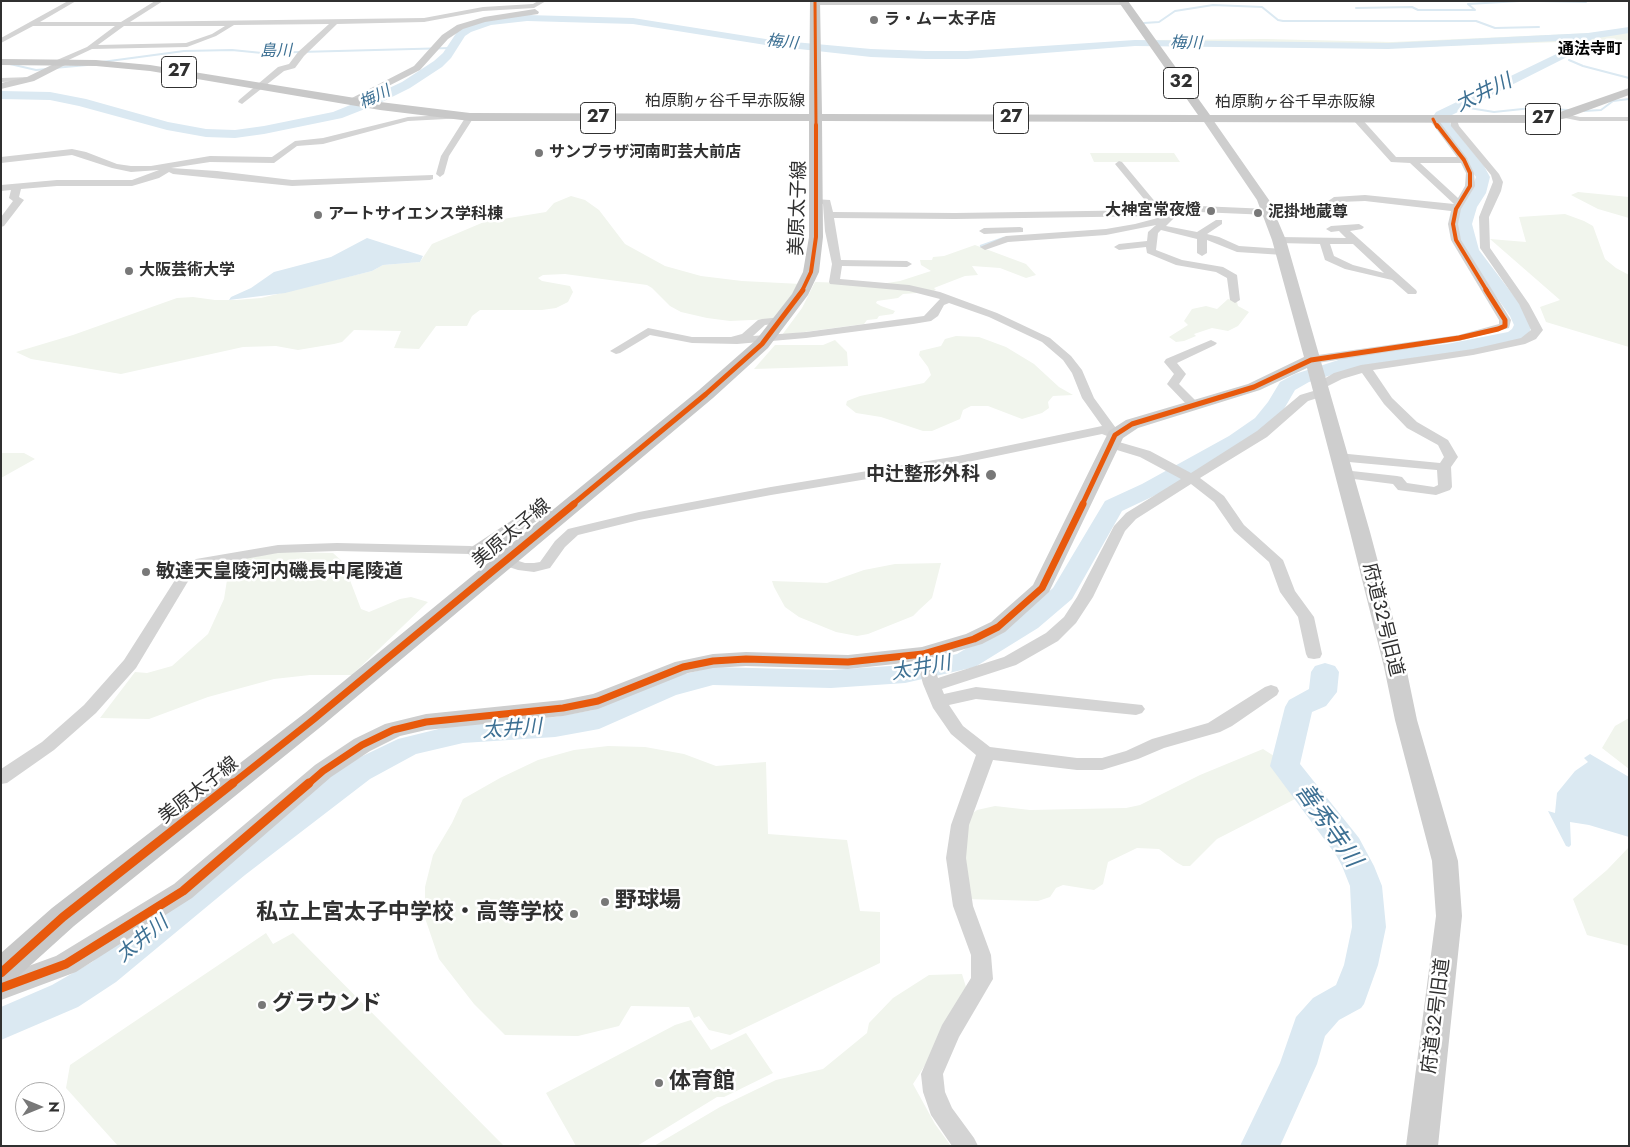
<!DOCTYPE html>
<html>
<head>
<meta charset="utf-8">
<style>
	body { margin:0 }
	#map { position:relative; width:1630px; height:1147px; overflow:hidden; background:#fff; font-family:Jost,sans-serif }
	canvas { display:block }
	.frame { position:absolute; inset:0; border:2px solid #303030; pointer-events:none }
	.north { position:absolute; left:15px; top:1082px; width:50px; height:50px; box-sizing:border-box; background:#fff; border:1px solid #acacac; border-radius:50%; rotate:90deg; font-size:14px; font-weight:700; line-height:20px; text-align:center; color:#303030 }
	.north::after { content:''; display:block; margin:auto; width:18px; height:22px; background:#787878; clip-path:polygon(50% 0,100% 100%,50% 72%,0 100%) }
</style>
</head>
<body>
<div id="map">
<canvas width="1630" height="1147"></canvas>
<div class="frame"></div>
<div class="north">N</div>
</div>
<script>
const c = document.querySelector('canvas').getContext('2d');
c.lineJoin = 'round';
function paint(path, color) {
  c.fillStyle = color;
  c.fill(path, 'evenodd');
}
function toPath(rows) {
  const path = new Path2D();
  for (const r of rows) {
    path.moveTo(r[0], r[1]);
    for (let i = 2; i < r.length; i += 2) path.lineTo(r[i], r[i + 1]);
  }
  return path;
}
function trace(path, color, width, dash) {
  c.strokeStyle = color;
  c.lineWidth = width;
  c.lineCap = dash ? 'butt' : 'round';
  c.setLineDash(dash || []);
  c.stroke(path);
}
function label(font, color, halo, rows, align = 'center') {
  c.font = font + ' Jost,"Noto Sans JP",sans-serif';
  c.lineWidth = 5;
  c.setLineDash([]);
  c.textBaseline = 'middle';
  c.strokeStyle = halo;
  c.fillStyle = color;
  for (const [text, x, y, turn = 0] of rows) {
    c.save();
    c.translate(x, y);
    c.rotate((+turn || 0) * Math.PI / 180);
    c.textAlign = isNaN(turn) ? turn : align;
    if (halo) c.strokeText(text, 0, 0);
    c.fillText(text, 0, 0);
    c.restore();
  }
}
paint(toPath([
	[1629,29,1629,40,1603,42,1582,48,1572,47,1571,44,1561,42,1382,48,1249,45,1159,46,1155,40,1266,39,1392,42,1592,33],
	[1090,153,1174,153,1180,162,1094,162],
	[1578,192,1629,197,1629,218,1598,209,1571,195],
	[571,196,585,200,599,210,625,244,665,266,701,276,742,281,801,284,773,319,730,321,707,318,681,312,670,306,652,288,647,285,565,274,543,275,538,278,542,281,570,286,573,292,568,302,556,308,542,310,480,310,472,316,467,326,436,326,419,349,394,348,401,331,354,330,342,342,334,344,298,350,276,346,243,347,121,374,31,359,16,352,73,335,177,298,193,297,215,300,236,300,261,298,372,271,383,265,420,262,432,244,484,222,546,212,554,203],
	[1565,214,1584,221,1593,226,1605,259,1616,268,1629,275,1629,347,1546,322,1540,307,1560,300,1490,239,1526,242,1519,217],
	[975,245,1026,264,1036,275,1026,278,1000,268,972,266,978,275,965,276,934,288,936,290,931,292,903,294,898,298,877,301,876,303,881,306,895,311,893,314,879,316,877,319,867,320,864,324,782,335,802,308,815,282,881,284,900,281,931,271,921,265,920,260,932,260,933,257,944,256],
	[1228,299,1237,302,1238,306,1249,312,1238,326,1228,331,1212,328,1194,334,1196,336,1184,341,1176,342,1169,337,1188,325,1184,321,1192,309,1206,306,1217,309],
	[956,336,979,337,1006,347,1034,364,1059,387,1073,395,1053,396,1048,402,1049,408,1042,413,1022,419,988,406,971,406,963,410,960,419,932,431,923,431,881,417,856,413,846,405,847,401,860,396,924,383,931,375,928,367,919,355,920,351,941,346,945,339],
	[835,340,847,352,848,366,754,369,775,345,823,345],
	[1,453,24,453,35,459,1,478],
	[281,552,333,553,343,562,361,609,369,612,400,599,411,597,428,602,352,675,310,675,274,679,208,697,149,719,100,718,135,672,147,673,172,666,208,634,224,599,230,561],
	[941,563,932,598,919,610,913,616,868,634,857,636,836,632,799,617,785,607,774,587,772,581,827,583,864,570,895,564],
	[1629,718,1629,769,1602,748,1615,726],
	[608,746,645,747,684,754,716,766,766,762,768,834,847,840,860,911,880,912,880,963,730,1035,709,1030,699,1016,694,1018,689,1007,631,1006,619,1026,578,1036,505,1035,474,1004,439,959,425,918,425,887,433,855,452,823,463,799,500,778,538,760,574,750],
	[1263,749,1274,756,1282,765,1291,779,1297,798,1217,839,1190,866,1183,866,1176,862,1159,849,1137,848,1108,862,1103,884,1094,890,1063,885,1056,888,1050,897,1038,901,964,899,962,845,968,817,977,810,995,806,1030,810,1126,808,1140,805,1200,775],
	[1629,847,1629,946,1587,935,1573,899,1607,870],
	[266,933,273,944,293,933,504,1146,118,1146,66,1088,70,1065],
	[962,974,966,987,962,1007,913,1084,935,1124,951,1146,654,1146,720,1107,776,1080,823,1069,867,1033,869,1023,893,998,929,975],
	[691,1020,711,1050,746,1033,773,1073,724,1097,717,1097,637,1146,576,1146,546,1093,675,1025]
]), '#f1f5ed');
paint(toPath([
	[367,238,423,256,420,262,383,265,372,271,285,293,229,300,231,297,251,288,274,272,331,257],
	[1590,754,1629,777,1629,837,1589,825,1570,822,1571,845,1569,847,1566,846,1548,811,1555,813,1557,793,1575,771,1588,762,1584,758]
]), '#dbe9f2');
trace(toPath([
	[1539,1,1586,2],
	[1356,8,1412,7,1418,10,1475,10,1468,4,1520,1],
	[1144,23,1159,22,1175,11,1213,5,1262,7,1278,20,1283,21,1476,21,1495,28,1539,27],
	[1558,57,1561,58],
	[1569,60,1583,66,1629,78],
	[102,62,184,51,232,50,262,53,451,48],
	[10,64,36,70,47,69],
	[54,68,87,65],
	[1457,106,1494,112,1532,108,1568,110],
	[1584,111,1601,110,1613,101,1629,99]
]), '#dbe9f2', 2);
trace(toPath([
	[981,246,1004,238]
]), '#dbe9f2', 2.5);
paint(toPath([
	[527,15,633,18,772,40,871,49,926,51,967,51,1135,40,1388,43,1588,33,1629,27,1629,33,1592,39,1581,50,1448,117,1451,125,1484,166,1490,177,1486,193,1477,207,1472,224,1479,250,1526,312,1532,325,1528,336,1521,341,1447,356,1360,366,1309,382,1295,390,1284,409,1269,426,1245,446,1158,494,1122,511,1072,599,1038,628,975,667,905,683,831,688,713,685,676,695,599,729,555,737,463,743,416,754,370,779,245,875,116,982,78,1007,1,1040,1,1007,52,985,92,962,223,857,348,763,398,739,463,723,555,717,593,710,657,681,713,667,831,670,905,665,957,654,1020,616,1053,588,1105,501,1142,484,1229,436,1255,418,1268,402,1280,382,1295,374,1357,354,1447,344,1508,332,1512,329,1514,325,1510,316,1463,250,1456,224,1461,207,1470,193,1476,177,1437,126,1434,115,1436,112,1573,46,1578,40,1388,49,1135,46,967,59,926,59,871,57,772,46,633,24,527,21,491,25,471,32,465,36,451,58,442,67,410,88,380,103,342,118,264,134,235,138,206,137,167,130,79,106,50,100,1,99,1,91,50,92,86,99,168,122,206,129,235,130,264,126,333,112,370,97,402,82,434,61,443,53,457,32,463,28,489,19,527,15],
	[1325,663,1335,666,1339,672,1337,692,1326,706,1312,712,1300,764,1359,838,1374,866,1382,886,1386,927,1378,965,1364,1004,1361,1008,1339,1020,1325,1036,1317,1064,1280,1146,1240,1146,1280,1063,1296,1017,1313,998,1336,985,1344,965,1352,927,1350,886,1342,866,1336,855,1270,766,1285,707,1289,700,1309,689,1311,672,1315,666,1325,663]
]), '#dbe9f2');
paint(toPath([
	[68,1,76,1,40,22,121,22,155,1,163,1,130,22,424,18,483,7,533,4,538,1,546,1,534,8,483,11,424,22,337,24,304,56,295,68,284,71,242,104,238,102,239,100,278,67,289,64,298,52,329,24,234,25,216,36,187,47,92,49,60,64,56,62,57,60,87,47,115,26,33,26,1,43,1,38,68,1],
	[124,26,225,26,212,34,186,43,98,45,124,26],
	[31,77,32,79,28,81,1,82,1,78,31,77],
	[1560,113,1580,117,1629,117,1629,121,1580,121,1560,117,1560,113],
	[464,114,474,117,449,156,444,174,440,177,436,174,441,156,465,118,408,121,323,144,297,146,274,163,210,162,171,168,217,171,292,180,433,175,433,179,430,180,292,186,173,174,169,172,159,178,132,186,57,186,21,189,19,197,24,200,4,226,1,227,1,217,13,201,9,198,11,190,1,191,1,185,57,180,132,180,159,170,131,172,112,168,72,155,1,163,1,157,72,149,86,152,117,164,131,166,151,166,210,156,272,157,295,141,323,138,408,117,464,114],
	[1354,117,1360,117,1396,157,1457,157,1429,119,1436,117,1467,158,1474,173,1475,186,1461,209,1458,224,1461,240,1511,320,1509,328,1459,341,1311,364,1307,362,1305,360,1311,356,1459,335,1499,324,1499,320,1451,240,1448,224,1451,211,1365,201,1339,202,1330,208,1324,208,1324,204,1334,197,1365,195,1454,204,1410,163,1391,162,1354,121,1354,117],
	[1420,163,1461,163,1466,173,1465,186,1458,198,1420,163],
	[1450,117,1456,117,1459,126,1499,174,1503,182,1501,191,1489,217,1490,248,1529,304,1543,330,1536,339,1525,344,1473,355,1373,370,1392,398,1417,422,1448,440,1458,457,1451,467,1452,487,1450,490,1436,495,1398,490,1393,484,1338,477,1336,474,1338,471,1343,470,1397,476,1402,477,1407,483,1434,487,1438,485,1437,470,1338,461,1331,457,1338,453,1440,463,1444,457,1438,445,1407,428,1384,404,1362,373,1342,379,1322,389,1318,390,1312,386,1334,373,1361,365,1473,349,1521,338,1531,330,1519,304,1480,248,1479,217,1493,182,1491,175,1451,126,1450,117],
	[1119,161,1122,162,1162,210,1199,206,1269,209,1274,212,1269,215,1199,212,1160,216,955,219,834,218,841,260,907,261,912,264,907,267,842,266,840,279,909,285,940,292,997,313,1050,338,1071,356,1082,370,1094,398,1121,435,1120,438,1115,439,1102,434,958,464,771,495,639,520,578,535,565,547,550,568,534,572,518,570,470,554,337,551,278,553,206,566,192,576,187,583,136,668,96,713,54,750,7,783,1,784,1,769,42,742,84,705,124,660,175,580,182,570,196,559,278,545,337,543,471,546,525,563,534,563,540,562,555,541,568,529,639,512,771,487,958,456,1102,426,1082,398,1072,373,1063,360,1042,342,989,317,949,303,944,305,938,316,931,321,913,324,806,338,737,344,692,343,650,335,620,353,616,354,610,351,648,328,692,337,731,337,742,334,758,320,762,319,782,317,788,320,782,323,765,325,753,336,806,332,924,316,940,299,909,291,830,284,829,282,832,264,825,231,823,204,814,203,814,199,830,200,833,212,955,213,1153,210,1115,164,1119,161],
	[1169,215,1174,218,1166,226,1197,232,1216,220,1222,220,1222,224,1207,234,1219,237,1239,246,1283,249,1288,252,1283,255,1237,252,1207,240,1207,253,1202,256,1197,253,1197,239,1161,230,1158,233,1156,250,1182,260,1223,267,1237,275,1240,300,1235,303,1230,300,1227,278,1216,272,1176,265,1147,253,1146,247,1119,250,1114,247,1119,244,1147,241,1148,232,1156,225,1106,235,1008,242,985,250,980,247,1006,236,1106,229,1135,224,1169,215],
	[1359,224,1364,227,1362,229,1350,231,1416,290,1417,292,1416,294,1408,294,1392,280,1345,269,1325,260,1320,244,1279,243,1274,240,1279,237,1346,238,1339,231,1331,232,1326,229,1331,226,1359,224],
	[1330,244,1353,244,1384,273,1353,265,1334,256,1330,244],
	[1020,227,1023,228,1023,232,984,234,979,231,984,228,1020,227],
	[1211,340,1217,343,1215,345,1177,363,1186,374,1179,384,1199,404,1193,408,1189,407,1167,384,1174,374,1164,362,1166,359,1211,340],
	[1320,389,1326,393,1324,396,1308,401,1267,437,1200,478,1224,496,1244,525,1283,560,1295,591,1314,617,1322,654,1320,658,1314,659,1308,658,1306,654,1298,617,1280,592,1269,562,1234,531,1214,502,1191,484,1136,519,1125,531,1093,597,1076,623,1058,641,1016,665,942,689,944,694,976,687,1142,705,1145,709,1142,713,1136,715,976,699,949,705,963,726,990,747,1077,758,1102,758,1126,751,1152,739,1208,723,1265,687,1271,685,1277,687,1279,691,1277,695,1232,726,1220,732,1164,748,1138,759,1102,770,1077,770,993,760,969,825,966,858,973,906,991,955,993,979,959,1037,943,1074,945,1092,952,1108,974,1138,978,1146,952,1146,931,1115,923,1092,921,1074,942,1025,971,978,971,955,953,906,946,858,951,825,976,755,951,734,933,708,923,684,915,654,917,650,923,649,929,650,938,678,1004,657,1046,633,1064,617,1077,597,1114,526,1126,513,1181,479,1140,457,1107,447,1105,444,1107,441,1112,440,1150,451,1191,473,1257,431,1300,395,1320,389]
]), '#d4d4d4');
paint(toPath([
	[811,1,1128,1,1128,2,1124,5,815,5,811,1],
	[535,9,539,12,538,14,485,22,463,29,448,39,420,70,355,103,351,104,346,101,414,66,442,35,457,25,484,17,535,9],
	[64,59,69,62,67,64,34,81,1,89,1,83,27,77,64,59],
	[1207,116,1211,117,1269,200,1286,240,1370,532,1406,667,1417,720,1458,861,1462,916,1438,1146,1406,1146,1436,916,1432,861,1395,720,1384,667,1350,532,1307,368,1260,390,1138,428,1123,438,1049,592,1005,632,982,644,923,661,848,669,746,666,713,668,688,673,598,709,563,716,426,730,400,736,370,751,331,777,192,898,76,972,1,1000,1,976,56,956,174,884,315,765,354,739,385,724,426,714,563,700,593,694,675,662,713,654,746,652,848,655,922,647,966,634,991,622,1033,585,1109,431,1126,420,1248,384,1304,357,1272,240,1257,200,1202,119,1207,116],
	[542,507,549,509,557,518,559,522,557,526,550,528,543,526,538,520,484,556,477,558,470,556,467,552,470,548,526,511,542,507]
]), '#cecece');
paint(toPath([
	[810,1,820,1,822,114,1198,115,1118,1,1128,1,1210,115,1542,115,1560,112,1629,88,1629,95,1567,118,1542,123,822,121,823,237,819,272,808,295,768,348,713,398,323,725,74,926,12,982,1,986,1,953,52,908,305,713,699,390,756,340,792,294,803,272,809,237,809,121,470,121,380,110,150,71,96,66,1,65,1,59,96,60,150,65,380,102,470,113,809,114,810,1]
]), '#c8c8c8');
trace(toPath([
	[815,1,816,127],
	[1433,119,1437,127]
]), '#e8590c', 3);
trace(toPath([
	[1437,125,1464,160,1470,173,1470,186,1456,209,1453,224,1456,240,1487,291],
	[802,291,811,272,816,237,816,125]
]), '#e8590c', 4);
trace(toPath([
	[572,505,706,394,762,344,803,290],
	[1082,505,1115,435,1132,424,1254,387,1311,360,1459,338,1498,329,1505,326,1505,320,1486,290]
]), '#e8590c', 5);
trace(toPath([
	[232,784,314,719,574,504],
	[308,784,323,771,362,745,393,730,426,722,563,708,598,701,683,667,713,661,746,659,848,662,923,654,974,639,998,627,1042,588,1083,504]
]), '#e8590c', 7);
trace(toPath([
	[1,973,63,917,233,783],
	[1,988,66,964,183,891,309,783]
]), '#e8590c', 9);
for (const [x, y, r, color] of [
	[874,20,5,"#787878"],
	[539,153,5,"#787878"],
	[1211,211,5,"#787878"],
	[1258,213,5,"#787878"],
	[318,215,5,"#787878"],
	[129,271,5,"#787878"],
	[991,475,6,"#787878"],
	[146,572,5,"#787878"],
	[605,902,5,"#787878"],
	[574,914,5,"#787878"],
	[262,1005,5,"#787878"],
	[659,1083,5,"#787878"]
]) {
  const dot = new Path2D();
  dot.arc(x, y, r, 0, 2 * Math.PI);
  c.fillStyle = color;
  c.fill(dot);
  trace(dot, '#fff', 2);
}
label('bold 16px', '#303030', '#fff', [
	["ラ・ムー太子店",884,20],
	["サンプラザ河南町芸大前店",549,153],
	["大神宮常夜燈",1201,211,"right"],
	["泥掛地蔵尊",1268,213],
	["アートサイエンス学科棟",328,215],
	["大阪芸術大学",139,271]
], 'left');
label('italic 16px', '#3d7093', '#fff', [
	["梅川",782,43,6],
	["梅川",1186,44,1],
	["島川",276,52,-1],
	["梅川",375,98,-26]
]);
label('bold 16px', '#000', '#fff', [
	["通法寺町",1590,50]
]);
label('16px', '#303030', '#fff', [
	["柏原駒ヶ谷千早赤阪線",725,102],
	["柏原駒ヶ谷千早赤阪線",1295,103]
]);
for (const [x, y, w] of [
	[179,72,35],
	[1181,83,35],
	[598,118,35],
	[1011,118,35],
	[1543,119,35]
]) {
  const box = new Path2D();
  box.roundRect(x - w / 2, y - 15.5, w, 31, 4);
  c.fillStyle = '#fff';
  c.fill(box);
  trace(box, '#303030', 1);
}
label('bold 18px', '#303030', null, [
	["27",179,72],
	["32",1181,83],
	["27",598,118],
	["27",1011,118],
	["27",1543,119]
]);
label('19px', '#303030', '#fff', [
	["美原太子線",799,208,-88],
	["美原太子線",512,534,-40],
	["府道32号旧道",1382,620,76],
	["美原太子線",199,791,-38],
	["府道32号旧道",1437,1016,-83]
]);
label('bold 19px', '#303030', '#fff', [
	["中辻整形外科",980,475],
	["敏達天皇陵河内磯長中尾陵道",156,572,"left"]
], 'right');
label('italic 20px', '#3d7093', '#fff', [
	["太井川",1484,94,-26],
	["太井川",921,669,-10],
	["太井川",512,730,-4],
	["太井川",143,940,-39]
]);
label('bold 22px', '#303030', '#fff', [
	["野球場",615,902],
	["私立上宮太子中学校・高等学校",564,914,"right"],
	["グラウンド",272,1005],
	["体育館",669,1083]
], 'left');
label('italic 24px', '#3d7093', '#fff', [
	["善秀寺川",1327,826,55]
]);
</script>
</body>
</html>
